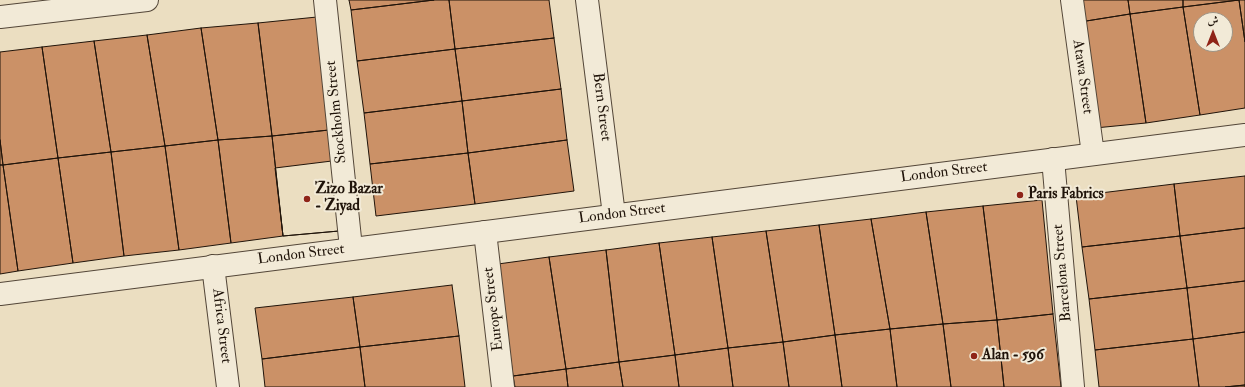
<!DOCTYPE html>
<html>
<head>
<meta charset="utf-8">
<style>
	body { margin:0 }
	#map { position:relative; width:1245px; height:387px; overflow:hidden; background:#ebdec1; font-family:"IM FELL Double Pica",Amiri,serif }
	canvas { display:block }
	.north { position:absolute; left:1193px; top:12px; width:40px; height:40px; box-sizing:border-box; background:#f2ead7; border:1px solid #9e9485; border-radius:50%; rotate:0deg; font-size:11px; font-weight:700; line-height:16px; text-align:center; color:#20140a }
	.north::after { content:''; display:block; margin:auto; width:14px; height:18px; background:#8f2418; clip-path:polygon(50% 0,100% 100%,50% 72%,0 100%) }
</style>
</head>
<body>
<div id="map">
<canvas width="1245" height="387"></canvas>
<div class="north">ش</div>
</div>
<script>
const c = document.querySelector('canvas').getContext('2d');
c.lineJoin = 'round';
function paint(path, color) {
  c.fillStyle = color;
  c.fill(path, 'evenodd');
}
function toPath(rows) {
  const path = new Path2D();
  for (const r of rows) {
    path.moveTo(r[0], r[1]);
    for (let i = 2; i < r.length; i += 2) path.lineTo(r[i], r[i + 1]);
  }
  return path;
}
function trace(path, color, width, dash) {
  c.strokeStyle = color;
  c.lineWidth = width;
  c.lineCap = dash ? 'butt' : 'round';
  c.setLineDash(dash || []);
  c.stroke(path);
}
function label(font, color, halo, rows, align = 'center') {
  c.font = font + ' "IM FELL Double Pica",serif';
  c.lineWidth = 4;
  c.setLineDash([]);
  c.textBaseline = 'middle';
  c.strokeStyle = halo;
  c.fillStyle = color;
  for (const [text, x, y, turn = 0] of rows) {
    c.save();
    c.translate(x, y);
    c.rotate((+turn || 0) * Math.PI / 180);
    c.textAlign = isNaN(turn) ? turn : align;
    if (halo) c.strokeText(text, 0, 0);
    c.fillText(text, 0, 0);
    c.restore();
  }
}
const building = toPath([
	[349,0,434,0,351,10,349,0],
	[434,0,449,0,455,49,357,61,351,10,434,0],
	[449,0,549,0,554,38,455,49,449,0],
	[1078,0,1128,0,1130,14,1080,22,1078,0],
	[1128,0,1183,0,1183,7,1130,14,1128,0],
	[1183,0,1239,0,1183,7,1183,0],
	[1239,0,1245,0,1245,42,1239,0],
	[1239,0,1245,42,1245,108,1200,115,1183,7,1239,0],
	[1201,20,1225,20,1225,44,1201,44,1201,20],
	[1183,7,1200,115,1146,123,1130,14,1183,7],
	[1130,14,1146,123,1095,128,1080,22,1130,14],
	[317,17,329,130,272,136,258,23,317,17],
	[258,23,272,136,218,140,201,28,258,23],
	[201,28,218,140,165,146,147,35,201,28],
	[147,35,165,146,111,152,94,41,147,35],
	[554,38,561,89,462,101,455,49,554,38],
	[94,41,111,152,58,158,42,47,94,41],
	[42,47,58,158,3,165,0,140,0,52,42,47],
	[455,49,462,101,364,113,357,61,455,49],
	[561,89,567,140,468,153,462,101,561,89],
	[462,101,468,153,370,164,364,113,462,101],
	[329,130,339,231,283,236,272,136,329,130],
	[272,136,283,236,231,243,218,140,272,136],
	[0,140,3,165,0,165,0,140],
	[218,140,231,243,179,250,165,146,218,140],
	[567,140,574,191,475,204,468,153,567,140],
	[165,146,179,250,124,256,111,152,165,146],
	[111,152,124,256,73,263,58,158,111,152],
	[468,153,475,204,376,216,370,164,468,153],
	[58,158,73,263,18,271,3,165,58,158],
	[332,161,339,231,283,236,275,168,332,161],
	[0,165,3,165,18,271,0,274,0,165],
	[1245,176,1245,228,1180,236,1174,184,1245,176],
	[1174,184,1180,236,1082,247,1076,196,1174,184],
	[1042,200,1053,314,997,320,983,206,1042,200],
	[983,206,997,320,943,324,926,212,983,206],
	[926,212,943,324,890,329,871,219,926,212],
	[871,219,890,329,835,335,819,225,871,219],
	[819,225,835,335,783,342,766,231,819,225],
	[1245,228,1245,281,1187,288,1180,236,1245,228],
	[766,231,783,342,728,348,712,237,766,231],
	[1180,236,1187,288,1089,299,1082,247,1180,236],
	[712,237,728,348,675,355,659,243,712,237],
	[659,243,675,355,619,362,606,250,659,243],
	[606,250,619,362,566,369,549,257,606,250],
	[549,257,566,369,513,376,498,264,549,257],
	[1245,281,1245,332,1193,339,1187,288,1245,281],
	[452,285,459,336,360,347,353,297,452,285],
	[1187,288,1193,339,1095,350,1089,299,1187,288],
	[353,297,360,347,262,359,255,308,353,297],
	[1053,314,1061,387,1004,387,997,320,1053,314],
	[997,320,1004,387,951,387,943,324,997,320],
	[943,324,951,387,897,387,890,329,943,324],
	[890,329,897,387,842,387,835,335,890,329],
	[1245,332,1245,385,1225,387,1199,387,1193,339,1245,332],
	[835,335,842,387,789,387,783,342,835,335],
	[459,336,465,387,365,387,360,347,459,336],
	[1193,339,1199,387,1099,387,1095,350,1193,339],
	[783,342,789,387,733,387,728,348,783,342],
	[360,347,365,387,265,387,262,359,360,347],
	[728,348,733,387,679,387,675,355,728,348],
	[675,355,679,387,623,387,619,362,675,355],
	[619,362,623,387,568,387,566,369,619,362],
	[566,369,568,387,515,387,513,376,566,369],
	[1245,385,1245,387,1225,387,1245,385]
]);
paint(building, '#cb9167');
trace(building, '#20140a', 1);
const minor = toPath([
	[325,0,351,248],
	[587,0,614,215],
	[1072,0,1093,154],
	[0,17,147,0],
	[1053,159,1073,387],
	[485,232,503,387],
	[213,266,228,387]
]);
const tertiary = toPath([
	[0,294,1245,135]
]);
trace(minor, '#534638', 24);
trace(tertiary, '#534638', 24);
trace(minor, '#f2ead7', 22);
trace(tertiary, '#f2ead7', 22);
for (const [x, y, r, color] of [
	[1020,195,4,"#8f2418"],
	[307,199,4,"#8f2418"],
	[974,356,4,"#8f2418"]
]) {
  const dot = new Path2D();
  dot.arc(x, y, r, 0, 2 * Math.PI);
  c.fillStyle = color;
  c.fill(dot);
  trace(dot, '#f2ead7', 1.5);
}
label('15px', '#20140a', '#f2ead7', [
	["Atawa Street",1082,77,82],
	["Bern Street",601,107,83],
	["Stockholm Street",337,112,-96],
	["London Street",944,173,-7],
	["London Street",622,214,-7],
	["London Street",301,255,-7],
	["Barcelona Street",1063,273,-95],
	["Europe Street",494,309,-97],
	["Africa Street",221,326,83]
]);
label('bold 15px', '#20140a', '#f2ead7', [
	["Zizo Bazar",315,190],
	["- Ziyad",315,207],
	["Paris Fabrics",1028,195],
	["Alan - 596",982,356]
], 'left');
</script>
</body>
</html>
